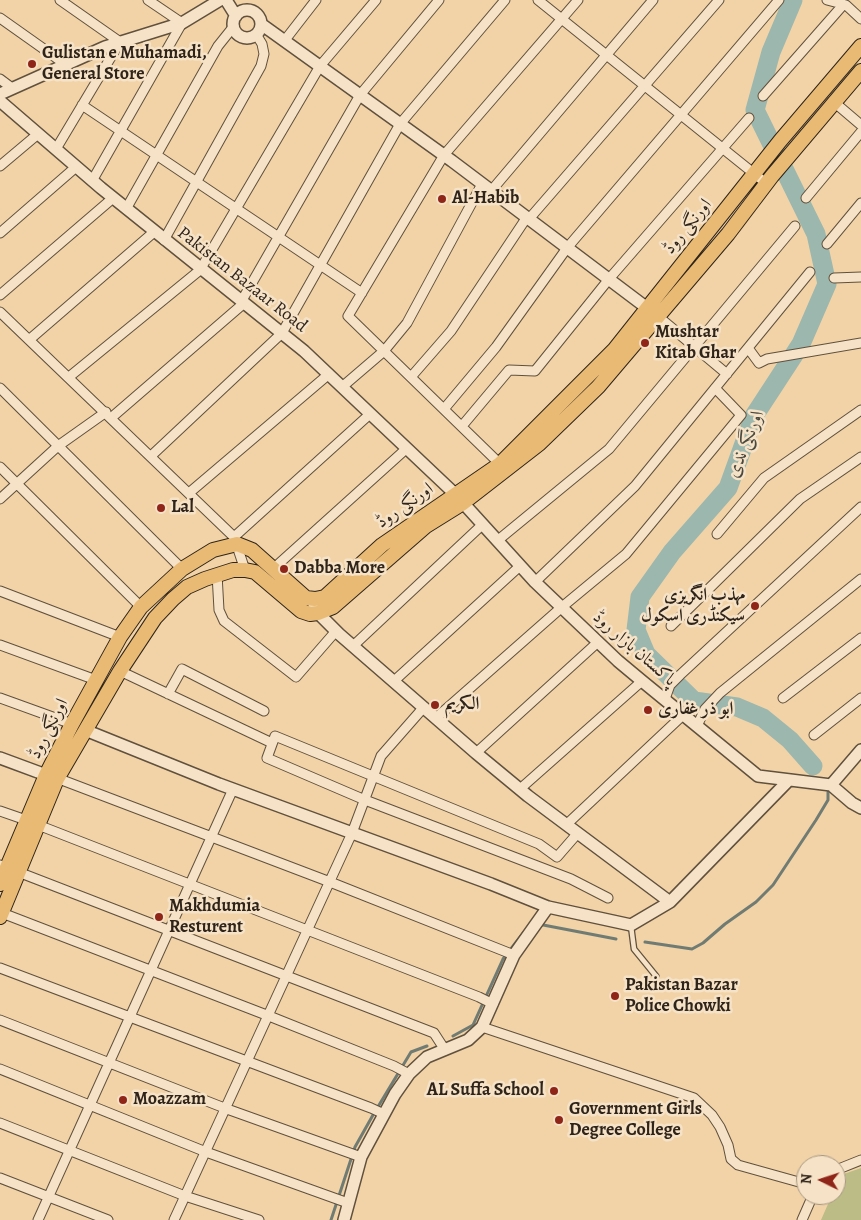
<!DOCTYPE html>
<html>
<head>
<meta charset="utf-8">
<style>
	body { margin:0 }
	#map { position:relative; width:861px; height:1220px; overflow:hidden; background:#f1d3a7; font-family:Alegreya,serif }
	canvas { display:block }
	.north { position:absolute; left:796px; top:1155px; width:50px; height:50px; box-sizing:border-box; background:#f6e2c6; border:1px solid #a69681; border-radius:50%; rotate:274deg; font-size:14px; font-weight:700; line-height:20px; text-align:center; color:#2f241a }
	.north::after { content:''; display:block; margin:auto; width:18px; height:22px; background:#8f2418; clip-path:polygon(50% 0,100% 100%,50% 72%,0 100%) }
</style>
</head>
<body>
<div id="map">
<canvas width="861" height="1220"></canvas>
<div class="north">N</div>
</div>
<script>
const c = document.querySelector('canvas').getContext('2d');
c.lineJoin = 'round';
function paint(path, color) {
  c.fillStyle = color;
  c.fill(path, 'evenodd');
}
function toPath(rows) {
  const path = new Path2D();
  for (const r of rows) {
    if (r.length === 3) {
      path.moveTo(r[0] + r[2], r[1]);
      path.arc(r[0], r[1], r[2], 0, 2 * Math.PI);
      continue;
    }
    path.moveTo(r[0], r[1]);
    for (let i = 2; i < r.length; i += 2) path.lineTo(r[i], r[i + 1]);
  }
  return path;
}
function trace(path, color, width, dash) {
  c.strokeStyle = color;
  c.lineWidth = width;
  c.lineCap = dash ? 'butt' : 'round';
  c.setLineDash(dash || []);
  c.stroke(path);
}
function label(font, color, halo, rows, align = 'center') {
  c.font = font + ' Alegreya,Amiri,serif';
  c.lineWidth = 5;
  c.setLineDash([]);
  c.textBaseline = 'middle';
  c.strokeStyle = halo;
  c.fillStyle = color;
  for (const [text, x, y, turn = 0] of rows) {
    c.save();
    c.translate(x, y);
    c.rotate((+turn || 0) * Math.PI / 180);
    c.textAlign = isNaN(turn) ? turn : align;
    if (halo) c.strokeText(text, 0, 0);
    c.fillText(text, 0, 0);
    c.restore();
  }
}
paint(toPath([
	[861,1168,861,1220,821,1220,832,1195,836,1195,836,1187,841,1175]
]), '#bbbc86');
trace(toPath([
	[538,924,616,939],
	[645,942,692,949,703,943,725,924,756,902,773,885,816,820,828,800,828,792],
	[453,1036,473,1025,503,959,524,932],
	[331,1220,355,1147,373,1115,411,1052,427,1046]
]), '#707c73', 3);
trace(toPath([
	[793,0,771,52,755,110,816,234,827,284,801,344,754,416,728,488,672,552,640,597,636,630,646,654,694,701,737,707,763,718,790,740,813,766]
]), '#9bb7ae', 19);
const service = toPath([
	[631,926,634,949,656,976]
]);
const minor = toPath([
	[538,0,767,184],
	[827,0,846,5,861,19],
	[0,18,65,64],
	[285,40,316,0],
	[0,79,12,88],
	[763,96,843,5],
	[834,102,861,125],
	[82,105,362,293],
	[56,149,120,42,60,0],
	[0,166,38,134],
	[92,181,182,23,148,0],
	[491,191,653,0],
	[806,198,861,132],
	[126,209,218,46,234,26],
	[529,219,719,0],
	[0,233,76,167],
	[164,240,261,66,264,54,262,44,256,34],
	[827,244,861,203],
	[834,278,861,277],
	[0,295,113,198],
	[241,302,360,95,439,0],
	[0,312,234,537,245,570],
	[654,313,727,374],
	[29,340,154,232],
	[748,348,759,363,767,359,861,343],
	[69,377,200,270,320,66,376,0],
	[411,377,451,331,527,217],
	[342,387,384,351,407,323,482,184],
	[0,388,182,569],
	[444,409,496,347,567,248,779,0],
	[111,418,243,304],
	[462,426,509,370,535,371,609,279,749,118],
	[151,456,282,333,400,124,505,0],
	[500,464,348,316,444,155,578,0],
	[0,467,141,607],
	[189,493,329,374],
	[0,499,58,446,106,412],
	[717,534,764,478,861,410],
	[234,537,370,414],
	[497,541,609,449,795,226],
	[274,568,406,449],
	[217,574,219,610,224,621,296,677,336,631],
	[535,582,635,486,810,272],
	[0,591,120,637],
	[671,626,800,499,861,457],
	[0,645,96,680],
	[353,646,482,525],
	[120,671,272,743],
	[394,681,520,566],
	[168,694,182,669,264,711],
	[0,698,72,724],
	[783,698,861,638],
	[665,699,670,685,680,675,861,507],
	[436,718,562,607,626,554,741,415,715,388],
	[697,726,705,709,720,693,861,579],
	[814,735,861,698],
	[476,753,598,642],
	[54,777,330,882,514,955],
	[520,789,642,681],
	[0,811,26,820],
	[38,825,479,997,493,1004],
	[566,825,683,715],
	[577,834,557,857,539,844,275,736,267,758,365,800,571,879,608,898],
	[0,865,434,1033,445,1050],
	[2,913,269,1016,394,1066,409,1074],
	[0,968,371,1108,384,1114],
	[0,1020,227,1109,361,1157],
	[482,1027,694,1098,712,1115,720,1127,728,1145,731,1159,738,1165,806,1184],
	[0,1069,206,1152,348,1203],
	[0,1123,185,1196,259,1220],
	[836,1170,861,1160],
	[0,1178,108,1220],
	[38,1220,233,789],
	[174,1220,352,833,381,756,424,707],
	[802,1220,813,1195]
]);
const tertiary = toPath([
	[226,0,236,16],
	[247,24,14],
	[261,24,452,161,647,308],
	[0,94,105,47,182,23,220,0],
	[0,101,101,188,304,351,455,494,535,582,618,661,642,681,758,776,831,785],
	[314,606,318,613,339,634,476,753,528,796,670,902],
	[85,730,219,784,491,884,548,907,631,925,670,902,789,780],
	[0,758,46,775],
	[831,785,861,750],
	[831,785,852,803,861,808],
	[344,1220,361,1157,395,1094,409,1074,427,1057,468,1040,482,1027,514,955,548,907]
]);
const primary = toPath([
	[0,884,46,775,72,724,120,637,141,607,182,569,213,550,237,544,252,550,306,598,315,599,325,597,382,545,500,464,614,350,780,141,861,46],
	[0,917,57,779,120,671,155,618,173,599,187,587,205,579,233,570,245,570,255,572,301,611,310,614,318,613,333,607,426,526,463,503,539,444,598,387,728,234,772,176,861,71]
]);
trace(service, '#60503d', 7);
trace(minor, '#60503d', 11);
trace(tertiary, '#60503d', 14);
trace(primary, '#2f241a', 16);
trace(service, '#f6e2c6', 4.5);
trace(minor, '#f6e2c6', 9);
trace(tertiary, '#f6e2c6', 11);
trace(primary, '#e8ba74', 14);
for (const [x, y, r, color] of [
	[32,64,5,"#8f2418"],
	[442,199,5,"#8f2418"],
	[645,343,5,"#8f2418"],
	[161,508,5,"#8f2418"],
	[284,569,5,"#8f2418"],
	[755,606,5,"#8f2418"],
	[435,705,5,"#8f2418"],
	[648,710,5,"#8f2418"],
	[159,917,5,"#8f2418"],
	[615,996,5,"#8f2418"],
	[554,1091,5,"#8f2418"],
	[123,1100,5,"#8f2418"],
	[559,1120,5,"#8f2418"]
]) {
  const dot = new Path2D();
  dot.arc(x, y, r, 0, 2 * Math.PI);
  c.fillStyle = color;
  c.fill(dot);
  trace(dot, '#f6e2c6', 2);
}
label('bold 18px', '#2f241a', '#f6e2c6', [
	["Gulistan e Muhamadi,",42,54],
	["General Store",42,75],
	["Al-Habib",452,199],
	["Mushtar",655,333],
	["Kitab Ghar",655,354],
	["Lal",171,508],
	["Dabba More",294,569],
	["مہذب انگریزی",745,596,"right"],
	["سیکنڈری اسکول",745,617,"right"],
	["الکریم",445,705],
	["ابو ذر غفاری",658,710],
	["Makhdumia",169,907],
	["Resturent",169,928],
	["Pakistan Bazar",625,986],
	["Police Chowki",625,1007],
	["AL Suffa School",544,1091,"right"],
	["Moazzam",133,1100],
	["Government Girls",569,1110],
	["Degree College",569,1131]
], 'left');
label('18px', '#2f241a', '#f6e2c6', [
	["اورنگی روڈ",688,227,-51],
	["Pakistan Bazaar Road",242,280,38],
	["اورنگی روڈ",405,506,-35],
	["پاکستان بازار روڈ",634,649,41],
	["اورنگی روڈ",49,729,-63]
]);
label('italic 19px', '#4a493f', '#f6e2c6', [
	["اورنگی ندی",746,444,-68]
]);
</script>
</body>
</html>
